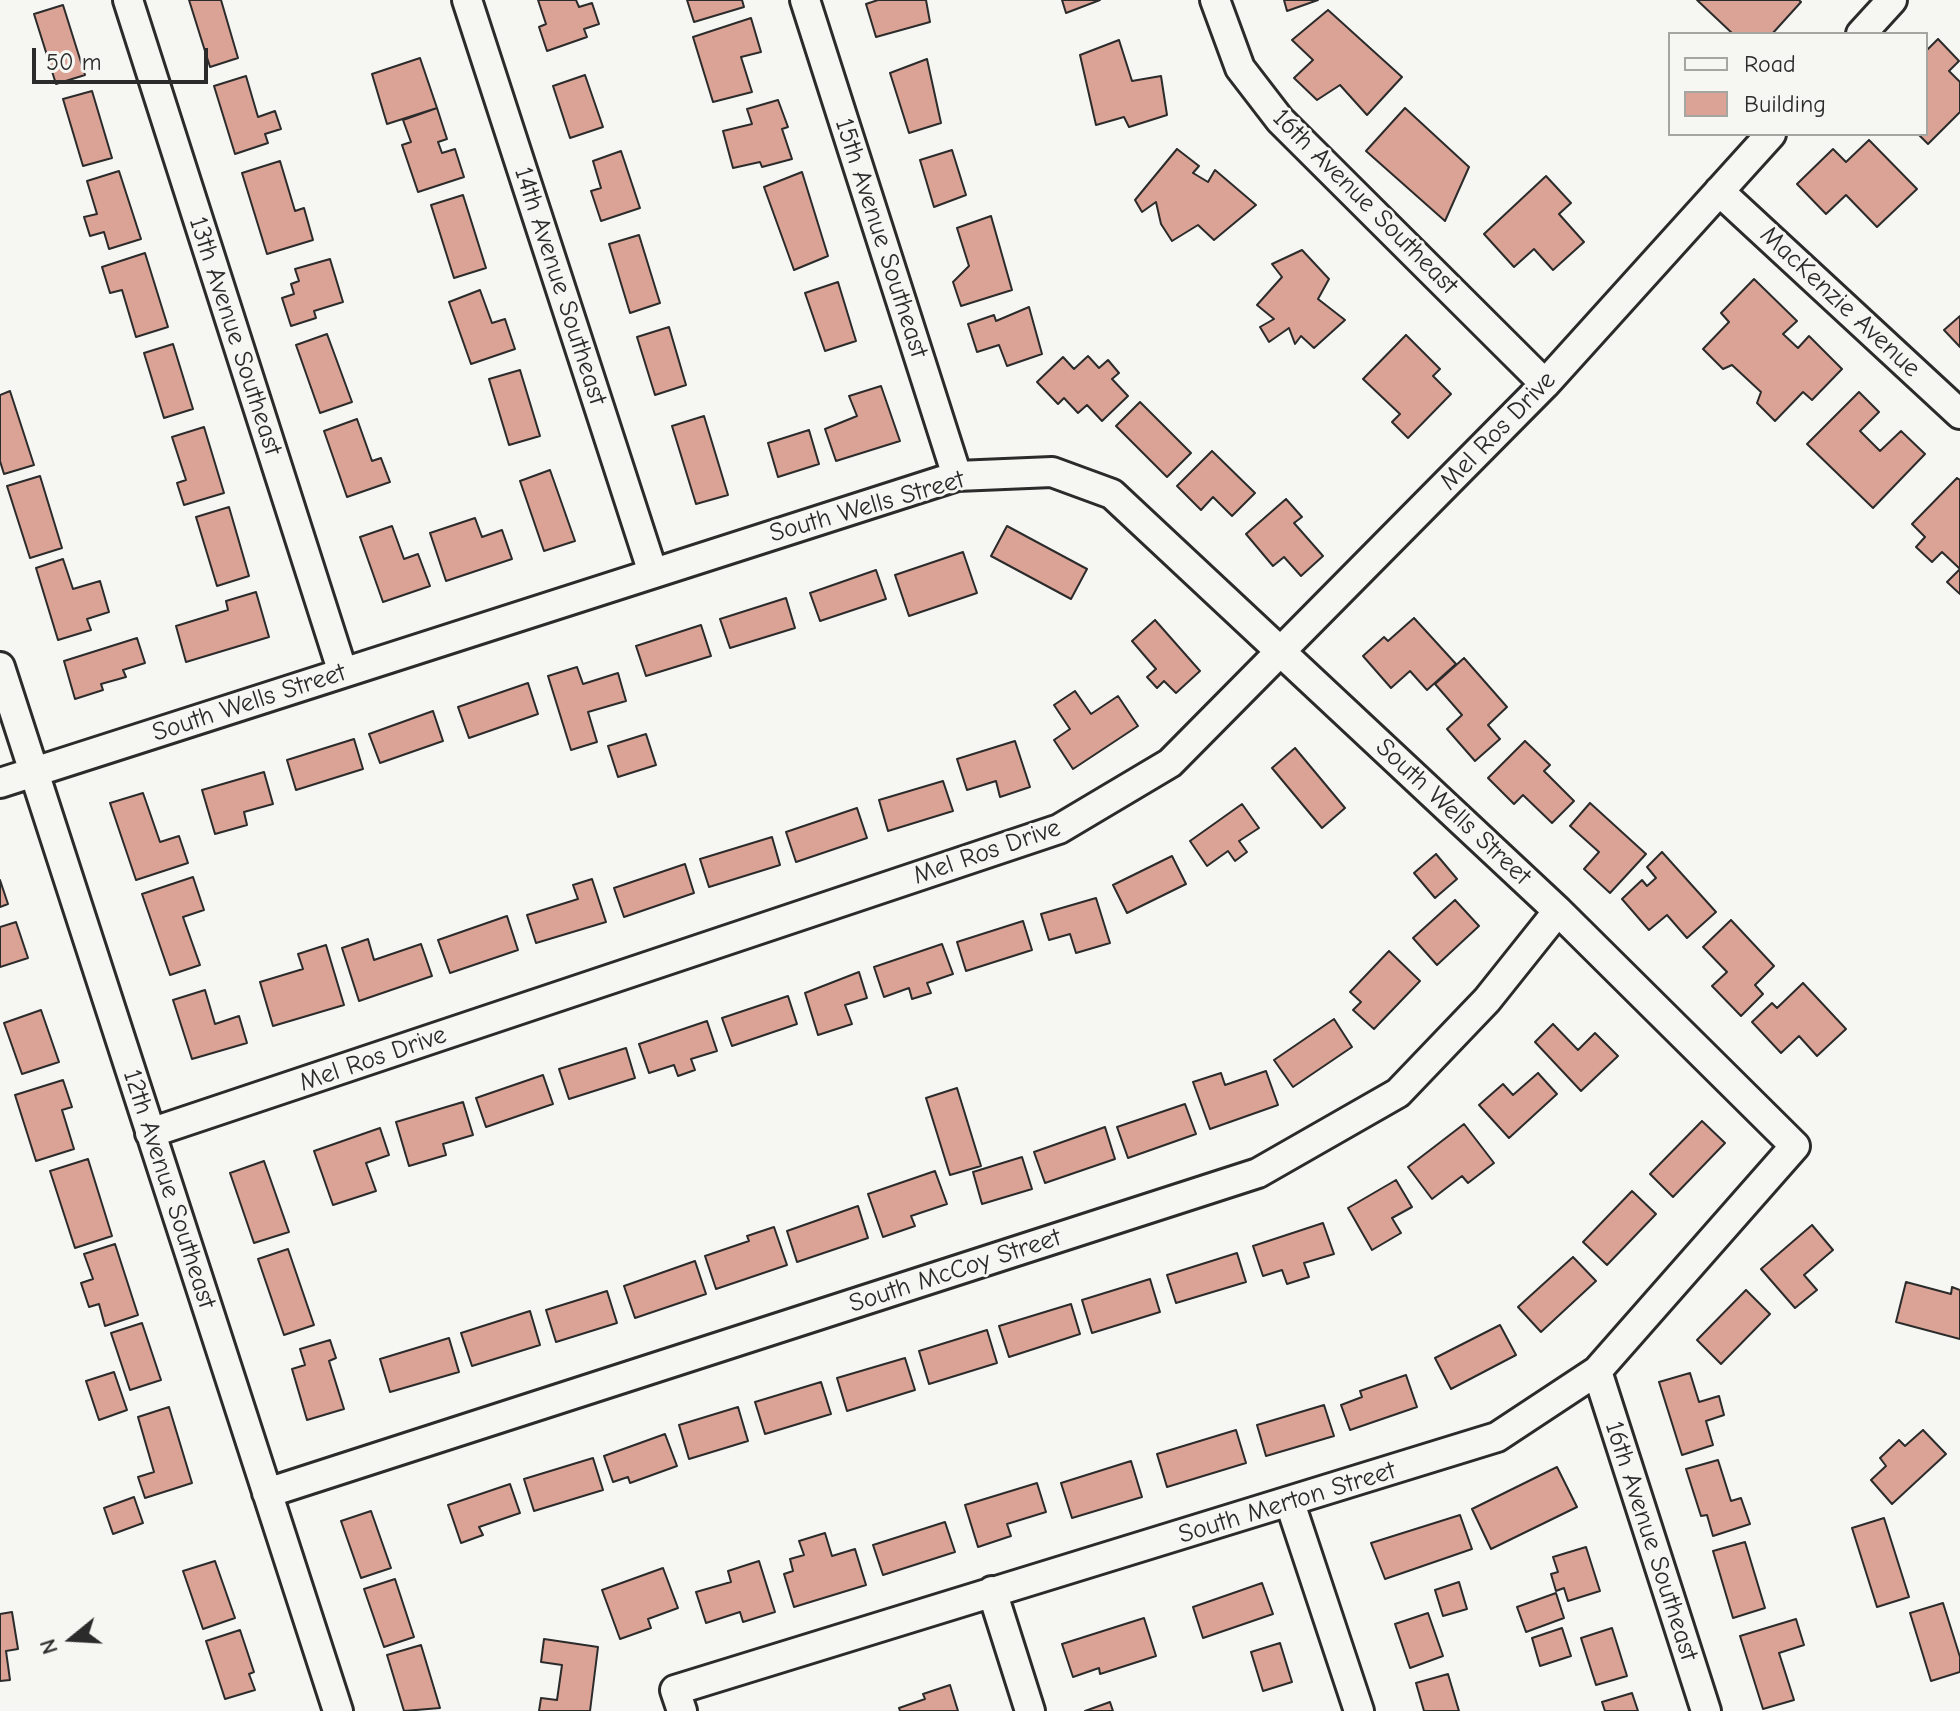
<!DOCTYPE html>
<html>
<head>
<meta charset="utf-8">
<style>
	body { margin:0 }
	#map { position:relative; width:1960px; height:1711px; overflow:hidden; background:#f6f6f2; font-family:"Comic Neue",sans-serif }
	canvas { display:block }
	.legend { position:absolute; left:1668px; top:32px; width:260px; height:104px; box-sizing:border-box; background:#f6f6f2; border:2px solid #a5a5a2; margin:0; padding:10px 14px; list-style:none; font-size:24px; color:#2b2b2b }
	.legend li { display:flex; align-items:center; gap:16px; height:40px }
	.legend b { width:40px; border:2px solid #a5a5a2 }
	.north { position:absolute; left:32px; top:1599px; width:80px; height:80px; -webkit-text-stroke:6px #f6f6f2; paint-order:stroke; rotate:252deg; font-size:22px; font-weight:700; line-height:32px; text-align:center; color:#2b2b2b }
	.north::after { content:''; display:block; margin:auto; width:28px; height:36px; background:#2b2b2b; clip-path:polygon(50% 0,100% 100%,50% 72%,0 100%) }
	.scale { position:absolute; left:32px; top:48px; width:176px; height:36px; box-sizing:border-box; border:4px solid #2b2b2b; border-top:0; padding-left:10px; font-size:24px; line-height:28px; white-space:nowrap; color:#2b2b2b; -webkit-text-stroke:6px #f6f6f2; paint-order:stroke }
</style>
</head>
<body>
<div id="map">
<canvas width="1960" height="1711"></canvas>
<ul class="legend">
<li><b style="height:10px;background:#f6f6f2"></b>Road</li>
<li><b style="height:22px;background:#dba395"></b>Building</li>
</ul>
<div class="north">N</div>
<div class="scale">50 m</div>
</div>
<script>
const c = document.querySelector('canvas').getContext('2d');
c.lineJoin = 'round';
function paint(path, color) {
  c.fillStyle = color;
  c.fill(path, 'evenodd');
}
function toPath(rows) {
  const path = new Path2D();
  for (const r of rows) {
    path.moveTo(r[0], r[1]);
    for (let i = 2; i < r.length; i += 2) path.lineTo(r[i], r[i + 1]);
  }
  return path;
}
function trace(path, color, width, dash) {
  c.strokeStyle = color;
  c.lineWidth = width;
  c.lineCap = dash ? 'butt' : 'round';
  c.setLineDash(dash || []);
  c.stroke(path);
}
function label(font, color, halo, rows, align = 'center') {
  c.font = font + ' "Comic Neue",sans-serif';
  c.lineWidth = 6;
  c.setLineDash([]);
  c.textBaseline = 'middle';
  c.strokeStyle = halo;
  c.fillStyle = color;
  for (const [text, x, y, turn = 0] of rows) {
    c.save();
    c.translate(x, y);
    c.rotate((+turn || 0) * Math.PI / 180);
    c.textAlign = isNaN(turn) ? turn : align;
    if (halo) c.strokeText(text, 0, 0);
    c.fillText(text, 0, 0);
    c.restore();
  }
}
const building = toPath([
	[189,0,221,0,238,58,210,67,189,0],
	[538,0,576,0,579,7,592,3,599,24,584,29,587,37,547,51,539,27,546,24,538,0],
	[687,0,742,0,744,7,694,22,687,0],
	[878,0,926,0,930,22,876,37,866,4,878,0],
	[1062,0,1100,0,1066,13,1062,0],
	[1284,0,1318,0,1287,11,1284,0],
	[1697,0,1799,0,1801,2,1772,34,1733,34,1697,0],
	[63,5,85,75,56,84,34,14,63,5],
	[1328,10,1402,77,1367,115,1340,85,1317,100,1294,78,1313,60,1292,40,1328,10],
	[751,18,761,52,741,57,752,92,713,102,693,37,751,18],
	[1938,39,1959,61,1949,71,1960,82,1960,112,1928,144,1918,134,1926,134,1926,51,1938,39],
	[1119,40,1132,81,1161,76,1167,115,1129,127,1124,117,1096,125,1080,55,1119,40],
	[420,58,437,108,387,124,372,74,420,58],
	[927,59,941,123,909,133,890,73,927,59],
	[585,75,603,127,570,138,553,86,585,75],
	[246,76,258,117,275,111,281,129,265,134,268,143,235,154,214,86,246,76],
	[92,91,112,158,83,166,63,99,92,91],
	[778,100,788,127,782,129,792,159,762,167,760,162,733,168,723,131,752,124,747,109,778,100],
	[437,108,447,139,438,142,442,153,455,149,464,177,418,192,402,145,411,142,403,120,437,108],
	[1405,108,1469,167,1445,221,1366,151,1405,108],
	[1869,140,1917,189,1877,227,1846,195,1826,214,1797,184,1833,149,1846,162,1869,140],
	[1177,149,1199,166,1193,173,1208,182,1215,170,1256,205,1214,240,1198,225,1172,241,1161,224,1156,202,1142,212,1135,200,1177,149],
	[952,150,966,195,934,207,920,160,952,150],
	[621,151,640,208,601,221,591,191,601,188,593,161,621,151],
	[280,161,295,211,304,208,313,240,267,254,242,173,280,161],
	[119,171,141,239,109,249,104,232,90,236,84,217,97,214,87,181,119,171],
	[802,172,828,256,794,270,764,187,802,172],
	[1546,176,1571,203,1559,214,1584,242,1553,270,1534,249,1514,267,1484,234,1546,176],
	[463,195,486,268,454,278,431,205,463,195],
	[991,216,1012,290,961,306,953,282,969,266,957,228,991,216],
	[639,235,660,303,630,313,609,244,639,235],
	[1302,250,1329,279,1318,299,1345,320,1314,348,1301,336,1295,344,1289,328,1269,342,1260,327,1274,319,1257,305,1282,277,1272,264,1302,250],
	[145,253,168,327,136,337,122,290,110,293,102,267,145,253],
	[330,259,343,302,314,311,316,318,291,326,282,298,294,294,291,284,299,281,295,269,330,259],
	[1754,279,1797,321,1783,334,1798,348,1809,336,1842,369,1812,400,1803,392,1775,421,1757,403,1761,392,1732,365,1723,369,1703,349,1729,322,1721,313,1754,279],
	[838,282,856,341,825,351,805,293,838,282],
	[480,290,492,323,505,319,515,349,471,364,449,302,480,290],
	[1029,307,1042,354,1007,366,999,345,977,352,968,324,994,315,996,321,1029,307],
	[1960,316,1960,347,1944,330,1960,316],
	[669,327,686,385,655,395,637,337,669,327],
	[327,334,352,402,320,413,296,345,327,334],
	[1406,335,1440,369,1433,376,1451,394,1408,438,1392,422,1400,414,1363,379,1406,335],
	[173,344,193,409,164,418,144,353,173,344],
	[1088,356,1099,368,1108,360,1119,373,1112,379,1128,396,1102,421,1087,405,1078,413,1064,398,1058,404,1037,382,1063,357,1074,369,1088,356],
	[520,370,540,436,509,445,489,379,520,370],
	[881,386,900,441,836,461,825,429,857,416,849,396,881,386],
	[10,391,34,465,4,474,0,461,0,395,10,391],
	[1859,392,1879,412,1860,431,1880,451,1901,431,1925,454,1873,508,1807,444,1859,392],
	[1140,402,1191,453,1167,477,1116,426,1140,402],
	[704,416,728,495,696,504,672,426,704,416],
	[357,419,372,461,381,458,390,482,347,497,324,431,357,419],
	[204,427,224,493,184,505,177,483,186,480,172,437,204,427],
	[809,430,819,464,778,477,768,443,809,430],
	[1212,451,1255,493,1232,516,1213,497,1201,510,1177,486,1212,451],
	[550,470,575,541,544,551,520,481,550,470],
	[40,476,62,548,30,558,7,486,40,476],
	[1957,478,1960,480,1960,594,1947,582,1960,569,1942,552,1932,562,1916,547,1925,537,1912,524,1957,478],
	[1286,499,1302,517,1294,523,1323,556,1301,576,1284,557,1273,566,1246,534,1286,499],
	[229,507,249,576,217,586,196,517,229,507],
	[475,518,482,537,502,530,512,559,446,581,430,533,475,518],
	[392,526,404,559,418,554,430,586,383,602,360,537,392,526],
	[1007,526,1087,569,1071,599,991,556,1007,526],
	[963,552,977,593,909,616,895,575,963,552],
	[63,559,73,589,100,581,109,612,87,619,91,630,58,640,36,568,63,559],
	[876,570,886,599,820,621,810,593,876,570],
	[256,592,269,637,186,662,176,626,228,610,226,601,256,592],
	[786,598,795,628,730,648,720,619,786,598],
	[1414,618,1456,664,1427,690,1410,671,1391,688,1363,656,1384,637,1388,641,1414,618],
	[1155,620,1200,671,1176,693,1164,681,1157,688,1147,677,1156,669,1132,641,1155,620],
	[701,625,711,656,646,676,636,646,701,625],
	[137,638,145,663,123,670,126,677,101,684,103,690,75,699,64,661,137,638],
	[1464,658,1507,707,1488,725,1500,739,1475,761,1447,729,1462,715,1435,684,1464,658],
	[577,667,583,684,618,673,626,701,588,712,597,742,571,750,548,676,577,667],
	[528,683,538,714,469,738,458,707,528,683],
	[1075,691,1091,714,1118,696,1138,726,1073,769,1054,740,1070,729,1054,705,1075,691],
	[433,711,443,741,380,763,369,734,433,711],
	[646,734,656,765,618,777,608,746,646,734],
	[354,739,363,769,296,790,287,760,354,739],
	[1015,741,1030,787,1000,797,996,781,967,790,957,759,1015,741],
	[1525,741,1550,765,1544,771,1574,801,1552,823,1523,795,1514,804,1488,778,1525,741],
	[1295,748,1345,808,1322,828,1272,768,1295,748],
	[264,772,273,804,244,812,247,825,215,834,202,790,264,772],
	[943,781,953,811,888,831,879,800,943,781],
	[143,793,160,842,179,836,188,863,136,880,110,803,143,793],
	[1590,803,1646,854,1610,893,1584,869,1599,852,1570,826,1590,803],
	[1242,804,1259,828,1239,841,1247,852,1235,861,1228,851,1207,866,1190,841,1242,804],
	[857,808,867,838,796,862,786,832,857,808],
	[772,837,780,865,709,887,700,859,772,837],
	[1662,852,1716,912,1687,938,1667,915,1649,930,1622,899,1642,880,1647,886,1656,878,1647,867,1662,852],
	[1436,854,1457,879,1435,898,1414,873,1436,854],
	[1172,856,1186,884,1127,913,1113,885,1172,856],
	[685,864,694,893,624,917,614,888,685,864],
	[193,877,204,910,183,917,200,965,170,975,142,894,193,877],
	[592,879,606,922,536,943,527,915,578,899,573,885,592,879],
	[0,880,8,904,0,907,0,880],
	[1096,898,1110,943,1076,953,1070,934,1049,940,1041,914,1096,898],
	[1455,900,1479,926,1437,965,1413,938,1455,900],
	[507,916,518,950,450,973,438,940,507,916],
	[1731,920,1774,966,1755,985,1763,994,1741,1016,1712,986,1727,972,1703,947,1731,920],
	[1023,921,1032,950,966,971,957,942,1023,921],
	[16,922,28,958,0,967,0,927,16,922],
	[368,939,374,960,421,944,432,976,359,1001,342,948,368,939],
	[942,944,953,974,927,983,931,993,912,999,909,988,884,997,874,967,942,944],
	[326,945,344,1005,273,1026,260,982,303,969,298,954,326,945],
	[1389,951,1420,981,1374,1029,1353,1010,1361,1002,1350,992,1389,951],
	[859,972,867,998,845,1005,852,1024,818,1035,805,993,859,972],
	[1803,983,1846,1029,1817,1056,1799,1036,1781,1053,1752,1022,1772,1003,1777,1008,1803,983],
	[205,990,215,1024,239,1016,247,1043,192,1059,173,1000,205,990],
	[788,996,797,1024,732,1046,722,1018,788,996],
	[41,1010,59,1062,22,1074,4,1023,41,1010],
	[1334,1019,1352,1047,1293,1087,1274,1060,1334,1019],
	[707,1021,717,1051,691,1059,695,1070,678,1076,674,1065,649,1073,639,1044,707,1021],
	[1553,1024,1578,1050,1595,1033,1618,1056,1581,1091,1535,1042,1553,1024],
	[626,1048,635,1078,569,1099,559,1069,626,1048],
	[1266,1071,1278,1105,1210,1129,1193,1082,1221,1073,1225,1085,1266,1071],
	[1538,1073,1557,1094,1509,1138,1479,1105,1503,1084,1513,1095,1538,1073],
	[543,1075,553,1104,486,1127,476,1098,543,1075],
	[63,1080,72,1107,62,1110,74,1149,36,1161,15,1095,63,1080],
	[957,1088,981,1166,950,1175,926,1098,957,1088],
	[463,1102,473,1135,443,1144,446,1155,409,1166,396,1122,463,1102],
	[1185,1104,1196,1134,1128,1158,1117,1127,1185,1104],
	[1702,1121,1725,1143,1673,1197,1650,1174,1702,1121],
	[1464,1124,1494,1163,1468,1183,1462,1176,1432,1199,1408,1167,1464,1124],
	[1105,1127,1115,1159,1045,1183,1034,1152,1105,1127],
	[380,1128,389,1155,366,1163,376,1191,333,1205,314,1151,380,1128],
	[1022,1157,1032,1189,982,1204,973,1172,1022,1157],
	[88,1159,112,1236,75,1248,50,1171,88,1159],
	[264,1161,289,1232,254,1243,230,1173,264,1161],
	[935,1171,947,1204,911,1216,915,1226,883,1237,868,1194,935,1171],
	[1396,1180,1412,1207,1392,1218,1401,1233,1372,1250,1348,1208,1396,1180],
	[1632,1191,1656,1214,1607,1265,1583,1242,1632,1191],
	[858,1206,868,1238,797,1262,787,1231,858,1206],
	[1323,1223,1334,1254,1304,1263,1309,1277,1287,1284,1282,1270,1263,1276,1253,1246,1323,1223],
	[1812,1225,1833,1250,1804,1275,1817,1290,1795,1308,1761,1269,1812,1225],
	[774,1227,787,1265,716,1289,705,1256,749,1241,747,1236,774,1227],
	[115,1244,138,1315,105,1326,99,1304,89,1307,81,1283,93,1279,84,1254,115,1244],
	[288,1249,314,1325,284,1335,258,1259,288,1249],
	[1237,1253,1246,1282,1176,1303,1167,1275,1237,1253],
	[1573,1257,1596,1281,1541,1332,1518,1307,1573,1257],
	[695,1261,706,1294,635,1318,624,1286,695,1261],
	[1150,1279,1160,1312,1092,1333,1082,1300,1150,1279],
	[1906,1282,1951,1294,1952,1287,1960,1290,1960,1339,1896,1322,1906,1282],
	[1746,1290,1770,1314,1721,1364,1697,1340,1746,1290],
	[607,1291,617,1323,556,1342,546,1310,607,1291],
	[1071,1304,1080,1334,1009,1357,999,1326,1071,1304],
	[530,1311,540,1345,472,1366,461,1333,530,1311],
	[142,1323,161,1380,130,1390,111,1333,142,1323],
	[1500,1325,1516,1355,1451,1389,1435,1358,1500,1325],
	[987,1330,997,1363,929,1384,919,1351,987,1330],
	[449,1338,459,1372,390,1392,380,1359,449,1338],
	[330,1340,336,1358,329,1361,344,1409,307,1420,292,1369,305,1365,300,1349,330,1340],
	[905,1358,915,1390,847,1411,837,1378,905,1358],
	[114,1372,127,1410,99,1420,86,1381,114,1372],
	[1690,1373,1699,1402,1719,1396,1724,1415,1706,1421,1713,1445,1682,1455,1659,1382,1690,1373],
	[1406,1375,1417,1407,1350,1430,1341,1405,1362,1397,1360,1391,1406,1375],
	[821,1382,831,1414,765,1434,755,1402,821,1382],
	[1324,1405,1334,1436,1266,1456,1257,1425,1324,1405],
	[169,1407,192,1483,145,1498,138,1477,154,1472,138,1417,169,1407],
	[738,1407,748,1441,689,1459,679,1425,738,1407],
	[1236,1430,1246,1463,1167,1487,1157,1454,1236,1430],
	[1923,1430,1946,1454,1892,1504,1871,1480,1886,1466,1880,1458,1899,1440,1905,1446,1923,1430],
	[665,1434,677,1466,630,1483,628,1477,613,1482,604,1456,665,1434],
	[593,1458,603,1490,534,1511,524,1479,593,1458],
	[1718,1460,1731,1501,1741,1498,1750,1524,1713,1536,1707,1515,1701,1516,1686,1469,1718,1460],
	[1131,1461,1142,1497,1072,1518,1061,1483,1131,1461],
	[1557,1467,1577,1507,1491,1549,1472,1509,1557,1467],
	[1037,1483,1046,1512,1007,1524,1011,1536,978,1547,965,1505,1037,1483],
	[510,1484,520,1513,479,1527,483,1535,461,1543,448,1505,510,1484],
	[134,1497,143,1523,113,1534,104,1508,134,1497],
	[371,1511,391,1568,361,1578,341,1521,371,1511],
	[1460,1515,1472,1549,1385,1579,1371,1543,1460,1515],
	[1884,1518,1909,1597,1877,1607,1852,1528,1884,1518],
	[945,1522,955,1552,883,1575,873,1545,945,1522],
	[825,1533,832,1556,855,1549,866,1585,794,1607,784,1574,793,1571,790,1559,804,1555,799,1541,825,1533],
	[1745,1542,1765,1608,1733,1618,1713,1551,1745,1542],
	[1586,1547,1600,1591,1568,1601,1564,1588,1556,1591,1551,1574,1558,1572,1553,1557,1586,1547],
	[215,1561,235,1618,203,1629,183,1571,215,1561],
	[759,1561,775,1612,743,1622,740,1612,706,1623,696,1592,731,1582,728,1571,759,1561],
	[663,1568,678,1608,648,1619,651,1628,620,1639,602,1590,663,1568],
	[395,1579,414,1637,384,1647,364,1589,395,1579],
	[1459,1582,1467,1609,1443,1616,1435,1590,1459,1582],
	[1262,1583,1273,1614,1203,1638,1193,1607,1262,1583],
	[1556,1593,1564,1618,1526,1632,1517,1607,1556,1593],
	[1943,1603,1960,1657,1960,1672,1931,1681,1910,1613,1943,1603],
	[12,1612,18,1649,6,1651,10,1680,0,1681,0,1614,12,1612],
	[1428,1613,1443,1656,1410,1668,1395,1624,1428,1613],
	[1144,1618,1156,1656,1100,1674,1099,1668,1073,1677,1062,1644,1144,1618],
	[1796,1619,1804,1645,1779,1653,1794,1700,1763,1709,1740,1636,1796,1619],
	[1562,1628,1571,1656,1540,1666,1532,1638,1562,1628],
	[1612,1628,1627,1676,1596,1685,1581,1638,1612,1628],
	[240,1630,254,1672,249,1674,255,1690,225,1699,206,1641,240,1630],
	[544,1639,598,1647,590,1711,539,1711,541,1698,557,1700,562,1665,541,1662,544,1639],
	[1280,1643,1292,1682,1263,1691,1251,1652,1280,1643],
	[421,1645,440,1708,404,1711,387,1655,421,1645],
	[1448,1674,1459,1711,1424,1711,1416,1683,1448,1674],
	[950,1685,958,1711,900,1711,899,1708,925,1699,923,1694,950,1685],
	[1632,1693,1638,1711,1605,1711,1602,1702,1632,1693],
	[1110,1702,1113,1711,1085,1711,1110,1702]
]);
paint(building, '#dba395');
trace(building, '#2b2b2b', 2);
const minor = toPath([
	[128,0,343,673],
	[467,0,653,573],
	[805,0,957,476],
	[1215,0,1240,68,1280,120,1545,384],
	[1861,34,1892,0],
	[1719,191,1960,414],
	[0,667,338,1711],
	[0,783,957,476,1052,472,1112,494,1558,911,1795,1146,1597,1371,1497,1437,675,1690,682,1711],
	[150,1133,1059,829,1170,763,1545,384,1771,134],
	[1597,1371,1706,1711],
	[267,1493,1258,1173,1398,1093,1487,1000,1558,911],
	[1290,1503,1359,1711],
	[992,1591,1030,1711]
]);
trace(minor, '#2b2b2b', 34);
trace(minor, '#f6f6f2', 28);
label('26px', '#2b2b2b', '#f6f6f2', [
	["16th Avenue Southeast",1365,202,45],
	["15th Avenue Southeast",881,238,72],
	["14th Avenue Southeast",560,286,72],
	["MacKenzie Avenue",1840,302,43],
	["13th Avenue Southeast",235,336,72],
	["Mel Ros Drive",1498,431,-46],
	["South Wells Street",867,507,-16],
	["South Wells Street",249,703,-18],
	["South Wells Street",1453,812,43],
	["Mel Ros Drive",987,852,-19],
	["Mel Ros Drive",373,1059,-19],
	["12th Avenue Southeast",169,1189,72],
	["South McCoy Street",955,1271,-18],
	["South Merton Street",1287,1503,-17],
	["16th Avenue Southeast",1651,1541,72]
]);
</script>
</body>
</html>
